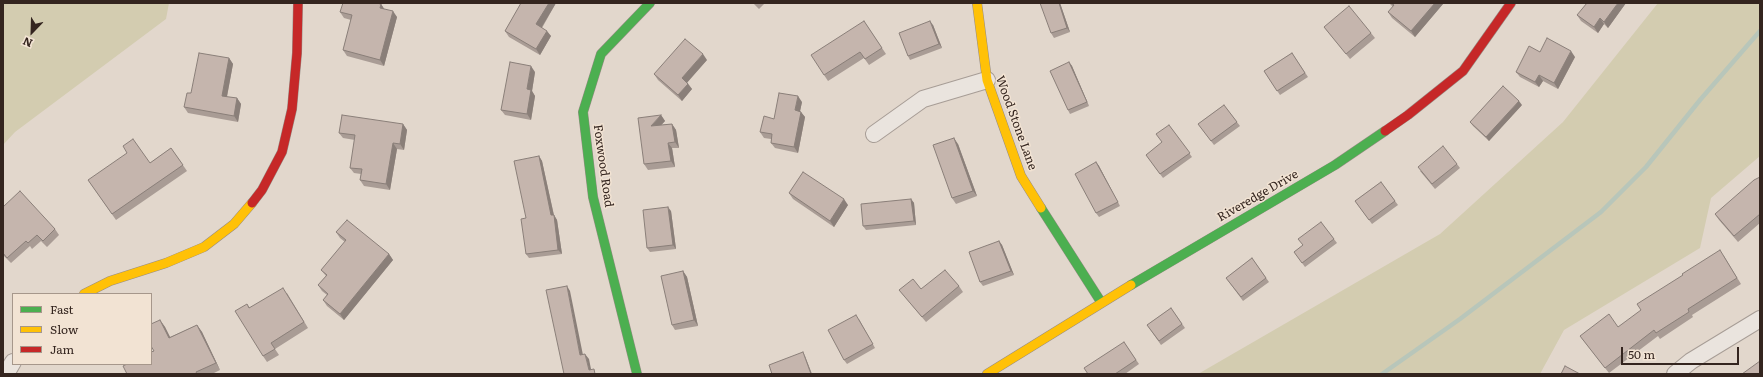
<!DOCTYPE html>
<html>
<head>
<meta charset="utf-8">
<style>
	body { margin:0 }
	#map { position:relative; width:1763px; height:377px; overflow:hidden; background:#e2d7cc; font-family:Literata,serif }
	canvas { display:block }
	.frame { position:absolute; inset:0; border:4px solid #34251f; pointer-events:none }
	.legend { position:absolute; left:12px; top:293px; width:140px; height:72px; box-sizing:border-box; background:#f2e3d3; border:1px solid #a6978b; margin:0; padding:5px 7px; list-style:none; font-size:12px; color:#34251f }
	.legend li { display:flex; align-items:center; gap:8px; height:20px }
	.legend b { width:20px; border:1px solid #a6978b }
	.north { position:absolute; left:12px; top:12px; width:40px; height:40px; -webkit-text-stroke:3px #f2e3d3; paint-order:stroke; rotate:203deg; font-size:11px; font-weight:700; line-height:16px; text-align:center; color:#34251f }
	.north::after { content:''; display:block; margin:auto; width:14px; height:18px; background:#34251f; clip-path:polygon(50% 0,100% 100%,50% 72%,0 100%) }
	.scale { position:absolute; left:1621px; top:347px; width:118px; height:18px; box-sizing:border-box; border:2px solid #34251f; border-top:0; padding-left:5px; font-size:12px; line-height:14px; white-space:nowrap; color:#34251f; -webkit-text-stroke:3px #f2e3d3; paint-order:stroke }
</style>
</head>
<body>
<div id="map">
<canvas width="1763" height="377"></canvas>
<div class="frame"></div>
<ul class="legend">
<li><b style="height:5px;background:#4caf50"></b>Fast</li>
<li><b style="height:5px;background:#ffc107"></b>Slow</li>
<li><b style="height:5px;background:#c62828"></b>Jam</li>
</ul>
<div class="north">N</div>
<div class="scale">50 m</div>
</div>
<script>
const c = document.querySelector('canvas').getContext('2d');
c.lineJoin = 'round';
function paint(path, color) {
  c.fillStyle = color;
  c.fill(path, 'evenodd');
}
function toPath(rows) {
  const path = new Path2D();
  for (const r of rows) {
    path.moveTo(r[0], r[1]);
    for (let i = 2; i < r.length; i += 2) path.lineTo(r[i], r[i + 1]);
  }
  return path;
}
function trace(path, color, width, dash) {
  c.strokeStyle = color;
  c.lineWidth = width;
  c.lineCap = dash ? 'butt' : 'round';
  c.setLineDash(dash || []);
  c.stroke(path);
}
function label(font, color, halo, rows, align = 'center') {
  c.font = font + ' Literata,serif';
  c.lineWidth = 3;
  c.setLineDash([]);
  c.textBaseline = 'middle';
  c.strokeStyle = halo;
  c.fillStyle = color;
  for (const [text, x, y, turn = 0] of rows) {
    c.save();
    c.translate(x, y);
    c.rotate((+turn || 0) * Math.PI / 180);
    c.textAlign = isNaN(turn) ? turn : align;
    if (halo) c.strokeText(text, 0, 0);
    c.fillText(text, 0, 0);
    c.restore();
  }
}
paint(toPath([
	[3,3,169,3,166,19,15,132,3,145],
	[1658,3,1760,3,1760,156,1711,198,1700,248,1564,330,1540,374,1198,374,1440,234,1563,122]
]), '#d3ccb0');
trace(toPath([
	[1382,374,1460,319,1601,212,1646,167,1700,100,1760,31]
]), '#b8c6ba', 4.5);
const street = toPath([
	[874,134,923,99,987,80],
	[6,374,13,362],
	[1675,374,1691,361,1760,319]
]);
const fast = toPath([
	[1041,208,1101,302],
	[1131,285,1335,165,1385,131],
	[637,374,593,197,583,112,601,54,650,3]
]);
const slow = toPath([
	[977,3,987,80,1021,176,1041,208],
	[84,294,110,281,166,263,204,247,234,224,252,203],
	[987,374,1131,285]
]);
const jam = toPath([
	[1385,131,1408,115,1463,71,1511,3],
	[252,203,262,190,282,152,292,109,297,53,298,3]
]);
trace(street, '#a79d96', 18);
trace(fast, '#978c85', 10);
trace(slow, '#978c85', 10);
trace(jam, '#978c85', 10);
trace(street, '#eae4de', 16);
trace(fast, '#4caf50', 9);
trace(slow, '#ffc107', 9);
trace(jam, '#c62828', 9);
paint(toPath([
	[521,3,556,3,542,28,551,36,540,55,509,37,505,31],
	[753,3,765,3,759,9],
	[1060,3,1070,32,1054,38,1051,33],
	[1389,3,1443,3,1443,4,1415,37,1392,18,1388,12,1393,7],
	[1626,3,1608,28,1604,24,1598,33,1581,21,1577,15],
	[381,4,384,9,397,17,384,66,347,56,343,50,351,20,344,18,340,12],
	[864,21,886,54,869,65,864,58,828,81,824,75],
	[933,25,942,48,910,60,908,56],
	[1324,27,1371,33,1375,38,1350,59],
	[1540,52,1575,57,1558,89,1543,81,1539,87,1520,77,1516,72],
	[1292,53,1308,77,1280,95,1264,71],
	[229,58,233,64,227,97,237,98,241,104,238,122,188,113,184,107,191,93],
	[707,60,687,82,692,89,682,101,658,80,654,74],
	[1069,62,1072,66,1089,106,1070,114,1068,110],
	[535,72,532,91,535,96,531,120,505,115,501,110],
	[802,102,800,111,805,117,798,153,775,148,771,143,771,139,764,138,760,132,774,119],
	[1224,105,1240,126,1214,145,1198,124],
	[1522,105,1489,141,1473,126,1470,122],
	[661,115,665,121,661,125,672,124,676,130,679,148,672,148,675,167,648,170,644,164],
	[403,124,407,130,404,150,397,149,390,190,364,186,360,180,361,174,354,173,350,168,355,140,343,138,339,133],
	[1169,125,1192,157,1163,178,1146,155,1162,143],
	[958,144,977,196,956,204,952,198],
	[171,148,187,171,116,220,88,180,150,163],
	[539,156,542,161,554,215,557,220,562,254,529,258,526,254,526,218],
	[1096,162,1099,166,1120,206,1099,217,1096,213],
	[1457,164,1460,168,1435,189,1420,171],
	[1760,177,1760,223,1738,242,1719,220,1715,214],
	[1381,182,1398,205,1372,224,1355,201],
	[789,193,848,205,834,227,793,199],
	[911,199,914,203,916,225,866,230,863,226],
	[3,207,55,229,59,235,47,247,41,241,32,249,30,246,11,263,3,255],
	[671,211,676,249,650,252,647,248],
	[1321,222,1337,243,1305,267,1294,252,1303,245],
	[336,232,389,254,393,260,344,320,327,306,323,300,327,295,322,291,318,285,326,276,321,270,345,242,340,238],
	[999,241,1002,245,1014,275,983,286,980,282],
	[1724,256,1741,284,1692,315,1693,317,1660,339,1658,336,1609,373,1580,336,1618,327],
	[1252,258,1269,282,1243,301,1226,278],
	[683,271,687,277,698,326,675,330,672,325],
	[959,286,963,292,926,322,899,290,921,289],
	[287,293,308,328,275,349,279,355,267,362,263,356,247,304,250,308],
	[1171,308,1185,328,1161,345,1147,325],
	[859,319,875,348,847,364,844,360],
	[160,320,165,327,170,337,197,325,202,332,220,370,212,374,127,374,154,351],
	[1124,342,1139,364,1125,374,1088,374]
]), '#a99c95');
paint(toPath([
	[549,3,556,3,540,30,536,24],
	[1059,3,1060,3,1070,32,1067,28],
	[1435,3,1443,3,1443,4,1415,37,1411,31],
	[1618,3,1626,3,1608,28,1604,22],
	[381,4,385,10,380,8],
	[393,11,397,17,384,66,380,60],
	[1600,18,1604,24,1598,33,1594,27],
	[930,21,933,25,942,48,939,44],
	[547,31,551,36,540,55,536,49],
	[1571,51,1575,57,1558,89,1554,83],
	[703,54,707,60,686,84,682,78],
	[229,58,233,64,226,101,222,96],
	[1069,62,1072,66,1089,106,1087,102],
	[531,66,535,72,532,91,535,96,531,120,527,114,527,89],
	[1539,75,1543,81,1539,87,1535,82],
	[688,84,692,89,682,101,678,95],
	[798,96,802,102,799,116,795,110],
	[237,98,241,104,238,122,234,116],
	[1519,101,1522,105,1489,141,1486,137],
	[801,112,805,117,798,153,794,147],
	[661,115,665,121,655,132,651,126],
	[403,124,407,130,404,150,400,144],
	[672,124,676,130,679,148,675,142],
	[954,138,958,144,977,196,973,191],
	[393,143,397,149,390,190,386,184],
	[668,143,672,148,675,167,671,161],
	[539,156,542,161,554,216,554,215,557,220,562,254,558,250],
	[1096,162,1099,166,1120,206,1118,202],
	[844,199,848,205,834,227,830,221],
	[911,199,914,203,916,225,914,221],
	[668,207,671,211,676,249,673,245],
	[999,241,1002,245,1014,275,1011,271],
	[389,254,393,260,344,320,340,314],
	[683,271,687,277,698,326,694,320],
	[567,286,570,291,584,360,580,355],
	[160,320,165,327,174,345,169,338],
	[197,325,202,332,220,370,216,363],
	[803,352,805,356,812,374,811,374],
	[585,354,589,359,592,374,589,370]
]), '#8a7f79');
const building = toPath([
	[343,3,376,3,381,4,380,8,393,11,380,60,343,50,352,15,340,12,343,3],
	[521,3,549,3,536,24,547,31,536,49,505,31,521,3],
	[1040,3,1059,3,1067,28,1051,33,1040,3],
	[1391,3,1435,3,1411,31,1388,12,1394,5,1391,3],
	[1587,3,1618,3,1604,22,1600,18,1594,27,1577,15,1587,3],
	[1349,6,1371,33,1346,54,1324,27,1349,6],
	[864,21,882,48,865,59,860,52,824,75,811,55,864,21],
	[930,21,939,44,908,56,899,33,930,21],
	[1547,38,1571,51,1554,83,1539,75,1535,82,1516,72,1529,46,1540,52,1547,38],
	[685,39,703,54,682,78,688,84,678,95,654,74,685,39],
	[199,53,229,58,222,96,237,98,234,116,184,107,187,93,191,93,199,53],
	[1292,53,1305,73,1277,91,1264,71,1292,53],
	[510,62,531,66,527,89,531,90,527,114,501,110,510,62],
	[1069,62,1087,102,1068,110,1050,71,1069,62],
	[1503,86,1519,101,1486,137,1470,122,1503,86],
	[779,93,798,96,795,110,801,112,794,147,771,143,772,134,760,132,764,116,774,119,779,93],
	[1224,105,1237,122,1211,141,1198,124,1224,105],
	[342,115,403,124,400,144,393,143,386,184,360,180,362,169,350,168,355,135,339,133,342,115],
	[661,115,651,126,672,124,675,142,668,143,671,161,644,164,638,118,661,115],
	[1169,125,1190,153,1160,174,1146,155,1162,142,1156,134,1169,125],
	[954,138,973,191,952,198,933,145,954,138],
	[133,139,150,163,171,148,183,165,112,214,88,180,127,153,123,146,133,139],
	[1443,146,1457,164,1432,184,1418,167,1443,146],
	[539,156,551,215,554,215,558,250,526,254,521,219,526,218,514,161,539,156],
	[1096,162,1118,202,1096,213,1075,174,1096,162],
	[803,172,844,199,830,221,789,193,803,172],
	[1760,177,1760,214,1734,236,1715,214,1754,180,1760,177],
	[1381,182,1395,201,1369,220,1355,201,1381,182],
	[20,191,55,229,43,241,37,235,28,243,26,241,7,258,3,253,3,207,20,191],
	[911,199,914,221,863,226,861,204,911,199],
	[668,207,673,245,647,248,643,210,668,207],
	[347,220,389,254,340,314,323,300,328,294,318,285,327,275,321,270,346,240,336,232,347,220],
	[1321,222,1334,239,1302,263,1294,252,1303,245,1298,239,1321,222],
	[999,241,1011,271,980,282,969,252,999,241],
	[1720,250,1737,278,1688,309,1689,312,1656,333,1654,330,1605,368,1580,336,1609,314,1618,327,1641,310,1637,304,1683,275,1682,274,1720,250],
	[1252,258,1266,278,1241,297,1226,278,1252,258],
	[945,270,959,286,922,317,899,290,913,279,921,289,945,270],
	[683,271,694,320,672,325,661,276,683,271],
	[567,286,580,355,585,354,589,370,594,369,595,374,564,374,546,290,567,286],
	[283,288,304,322,271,343,275,349,263,356,235,311,247,304,249,308,283,288],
	[1171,308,1182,324,1159,341,1147,325,1171,308],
	[856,315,873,344,844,360,828,330,856,315],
	[160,320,169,338,197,325,216,363,196,372,197,374,127,374,123,366,127,364,151,364,151,352,154,351,151,346,151,324,160,320],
	[1124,342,1136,360,1115,374,1088,374,1084,368,1124,342],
	[803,352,811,374,772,374,769,365,803,352],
	[1760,361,1760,374,1742,374,1760,361],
	[1565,366,1580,374,1561,374,1565,366]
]);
paint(building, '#c5b5ad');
trace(building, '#8a7f79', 1);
label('12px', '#34251f', '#f2e3d3', [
	["Wood Stone Lane",1016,123,70],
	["Foxwood Road",603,166,82],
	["Riveredge Drive",1258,196,-30]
]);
</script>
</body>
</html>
